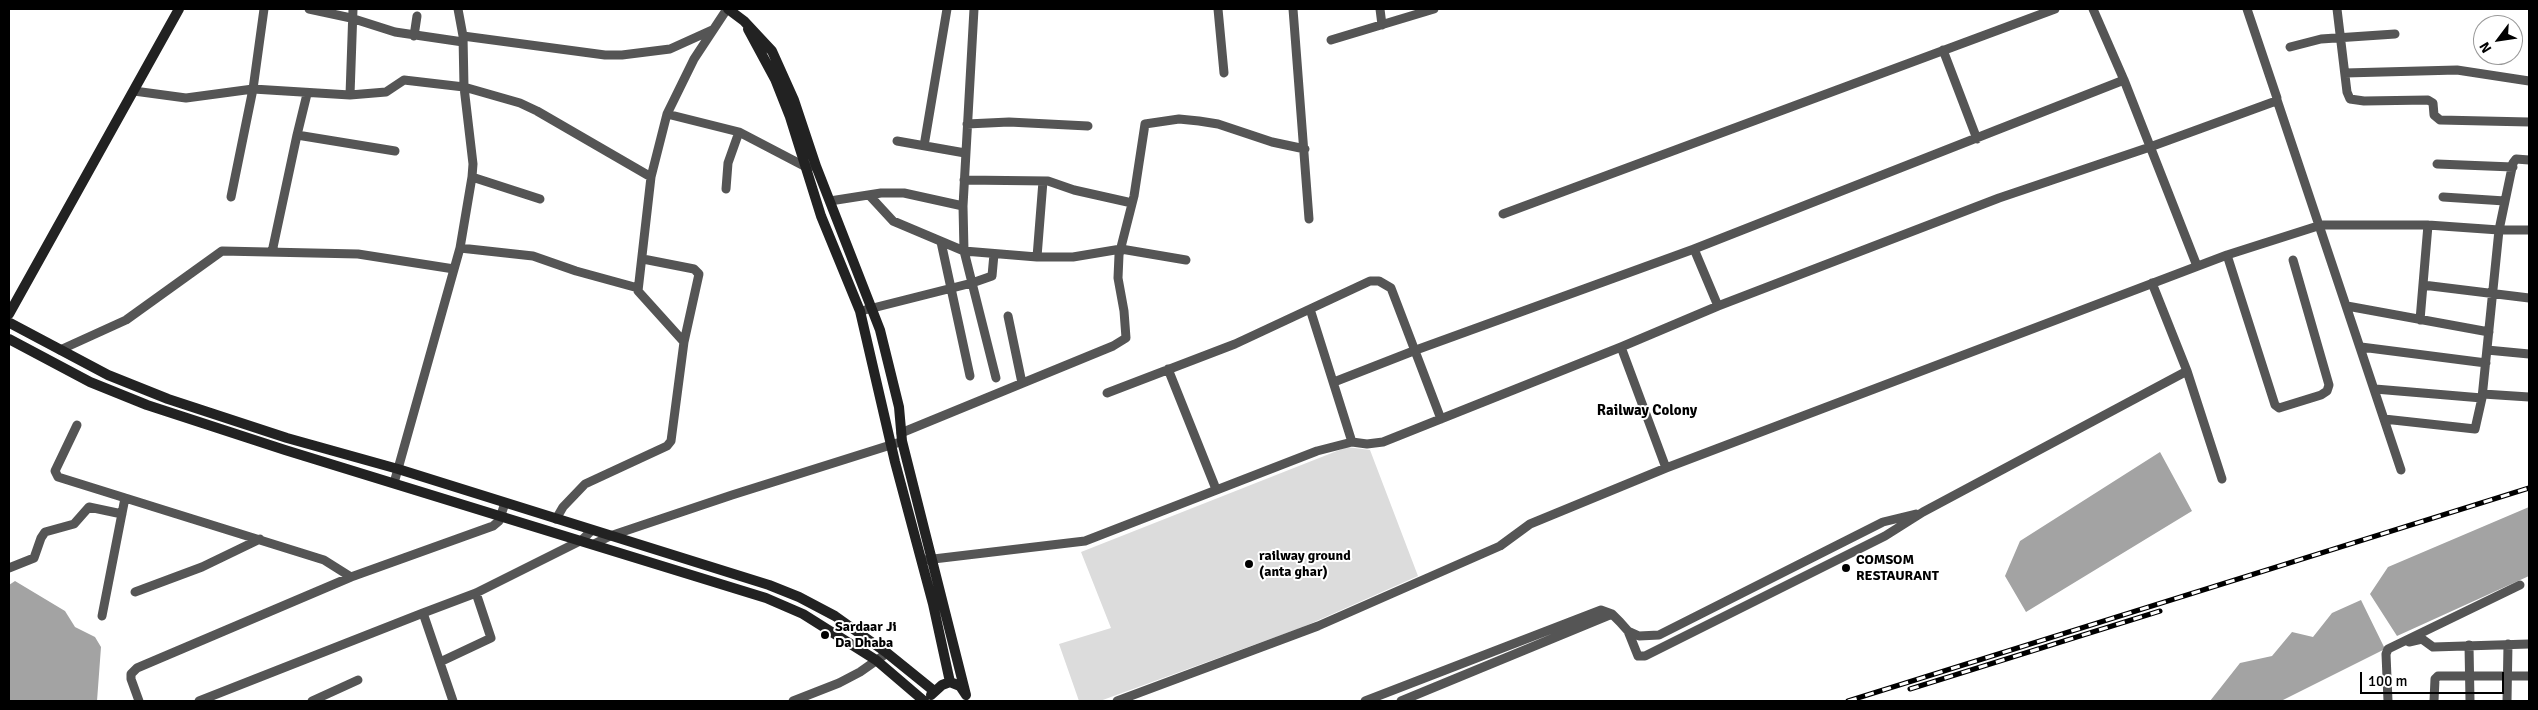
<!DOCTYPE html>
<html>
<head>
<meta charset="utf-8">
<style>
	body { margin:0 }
	#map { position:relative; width:2538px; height:710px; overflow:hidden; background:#fff; font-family:Signika,sans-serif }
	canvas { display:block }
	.frame { position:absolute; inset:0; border:10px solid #000; pointer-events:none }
	.north { position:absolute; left:2473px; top:15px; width:50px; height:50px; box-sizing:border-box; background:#fff; border:1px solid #999; border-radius:50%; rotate:239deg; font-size:14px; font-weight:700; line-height:20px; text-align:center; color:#000 }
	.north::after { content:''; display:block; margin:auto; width:18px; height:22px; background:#000; clip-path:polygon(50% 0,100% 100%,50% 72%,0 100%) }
	.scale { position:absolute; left:2360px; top:672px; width:144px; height:22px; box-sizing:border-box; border:2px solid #000; border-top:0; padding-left:6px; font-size:15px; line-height:18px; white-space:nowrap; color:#000; -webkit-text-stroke:4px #fff; paint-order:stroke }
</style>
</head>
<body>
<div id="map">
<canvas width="2538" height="710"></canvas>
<div class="frame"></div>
<div class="north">N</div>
<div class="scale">100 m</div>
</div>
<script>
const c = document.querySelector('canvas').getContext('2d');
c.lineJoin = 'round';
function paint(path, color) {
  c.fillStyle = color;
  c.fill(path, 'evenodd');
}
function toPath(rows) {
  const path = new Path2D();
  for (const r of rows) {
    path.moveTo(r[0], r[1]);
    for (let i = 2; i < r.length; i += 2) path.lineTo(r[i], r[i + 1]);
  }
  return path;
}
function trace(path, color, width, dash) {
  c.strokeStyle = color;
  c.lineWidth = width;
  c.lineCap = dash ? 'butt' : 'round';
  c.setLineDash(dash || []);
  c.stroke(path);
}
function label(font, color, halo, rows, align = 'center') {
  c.font = font + ' Signika,sans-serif';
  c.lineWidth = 4;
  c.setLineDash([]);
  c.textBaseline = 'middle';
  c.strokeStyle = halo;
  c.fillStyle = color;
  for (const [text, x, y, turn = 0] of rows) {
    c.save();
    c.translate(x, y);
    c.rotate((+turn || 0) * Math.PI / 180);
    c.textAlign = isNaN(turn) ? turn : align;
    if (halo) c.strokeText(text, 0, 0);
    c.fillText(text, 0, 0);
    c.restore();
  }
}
paint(toPath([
	[1347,447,1370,450,1418,576,1303,627,1100,701,1079,701,1059,644,1111,628,1081,552]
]), '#dcdcdc');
paint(toPath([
	[2160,452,2192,511,2026,612,2005,576,2020,541],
	[2529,507,2529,576,2397,636,2370,594,2388,567],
	[15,581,65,611,75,627,95,637,101,647,97,701,9,701,9,585],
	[2361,600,2385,649,2281,701,2210,701,2240,663,2272,656,2292,632,2313,637,2332,613]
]), '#a3a3a3');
trace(toPath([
	[309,9,351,18,395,32,463,42],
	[974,9,963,206,964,251,996,378],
	[1218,9,1224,73],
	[1293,9,1309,219],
	[1380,9,1382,25],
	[2093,9,2124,80,2197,266],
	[2337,9,2347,92,2350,99,2364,101,2428,100,2433,103,2434,115,2440,120,2529,122],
	[414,36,417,16],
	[463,36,605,55,622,55,670,49,712,30],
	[1331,40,1434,9],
	[2290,47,2321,39,2395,34],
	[1943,50,1977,139],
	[2345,73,2457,70,2529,81],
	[134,91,186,98,253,89,350,95,386,92,404,80,464,87,520,103,537,111,651,177],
	[350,95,353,9],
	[2277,100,2401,470],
	[667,114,739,132,806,167,810,167],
	[967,124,1009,122,1088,126],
	[297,135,307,94],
	[897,141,965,153],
	[924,146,947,9],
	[2437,164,2513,167],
	[472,177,540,199],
	[964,180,1048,181,1074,190,1132,203],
	[726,189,728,163,739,132],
	[869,195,893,221,964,251,1037,257,1073,257,1121,249,1186,260],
	[231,197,253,89,264,9],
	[2443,197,2505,201],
	[830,201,881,193,904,193,963,206],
	[1503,214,2055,9],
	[941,242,970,376],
	[460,248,533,256,576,271,638,288],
	[1694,249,1718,306],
	[272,252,297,135,395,151],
	[2227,255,2275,405,2279,408,2321,395,2327,391,2329,385,2293,260],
	[1037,257,1043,181],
	[2152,283,2187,371,2222,479],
	[2423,285,2529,298],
	[2347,306,2489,332],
	[1310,309,1352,442],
	[865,310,972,283,992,276,994,254],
	[1008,316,1022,383],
	[2420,320,2428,225],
	[684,342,638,291,651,177,667,114,694,59,727,9],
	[1621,347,1666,468],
	[2361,347,2486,363],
	[60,350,126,320,222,251,358,254,454,269],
	[2487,350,2529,354],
	[1168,369,1216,489],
	[1334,382,1416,350,1694,249,2124,80],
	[2375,389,2482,398],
	[1107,393,1235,344,1370,281,1379,281,1391,288,1441,419],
	[2483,394,2529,397],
	[2384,419,2475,429,2482,398,2499,230,2513,163,2516,159,2529,160],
	[77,425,55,471,58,477,324,560,351,577],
	[901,433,1113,346,1126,338,1124,311,1118,278,1119,255,1134,196,1145,124,1179,119,1199,121,1218,124,1272,142,1305,149],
	[394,483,460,248,472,177,473,164,464,87,463,36,458,9],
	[556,519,563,507,585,484,667,446,671,441,684,342,699,274,694,269,643,259],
	[594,544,610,536,732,495,897,443],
	[925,560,1085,541,1317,451,1352,442,1367,444,1383,442,1621,347,1718,306,1999,198,2150,147,2276,101,2277,98,2247,9],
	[9,568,34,558,41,538,45,532,74,524,89,507,122,514],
	[135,592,202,567,260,539],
	[423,613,476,593,582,540,592,530],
	[102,616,125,498],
	[1628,631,1639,636,1659,635,1883,522,1916,514],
	[2409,642,2422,639,2433,647,2529,644],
	[2469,645,2470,701],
	[440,662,491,638,476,593],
	[139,701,131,679,131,674,137,668,351,577,493,526,499,521,505,503],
	[199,701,423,613,453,701],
	[312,701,358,680],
	[793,701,839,683,860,672,887,653],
	[1117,701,1318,626,1500,546,1530,524,1666,468,2227,255,2321,225,2428,225,2499,230,2529,230],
	[1365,701,1601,610,1612,614,1620,622,1628,631,1638,656,1645,656,1885,536,1923,512,2187,371],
	[1401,701,1612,614],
	[2388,701,2386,654,2388,649,2520,585],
	[2434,701,2435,679,2438,676,2529,676],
	[2507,701,2508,644]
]), '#555', 9);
trace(toPath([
	[728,9,744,21,772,51,794,100,816,166,880,330,899,407,902,441,966,695],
	[748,29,775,79,790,117,821,216,860,311,895,462,933,604,950,682],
	[9,314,179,9],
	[10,323,108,375,168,399,287,438,398,469,769,585,799,597,835,616,887,653,934,691],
	[9,339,90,382,147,405,285,450,766,598,803,614,876,660,924,701],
	[931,695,942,685,950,682,960,686,966,695]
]), '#222', 10);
const rail = toPath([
	[1910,689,2160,611],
	[1848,701,2529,488]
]);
trace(rail, '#000', 5);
trace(rail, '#fff', 3, [9]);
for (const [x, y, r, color] of [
	[1249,564,5,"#000"],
	[1846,568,5,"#000"],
	[825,635,5,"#000"]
]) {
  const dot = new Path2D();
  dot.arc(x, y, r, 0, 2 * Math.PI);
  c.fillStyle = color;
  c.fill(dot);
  trace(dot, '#fff', 2);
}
label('bold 14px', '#000', '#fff', [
	["railway ground",1259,556],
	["(anta ghar)",1259,572],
	["COMSOM",1856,560],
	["RESTAURANT",1856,576],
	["Sardaar Ji",835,627],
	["Da Dhaba",835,643]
], 'left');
label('bold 15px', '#000', '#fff', [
	["Railway Colony",1647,411]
]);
</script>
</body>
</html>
